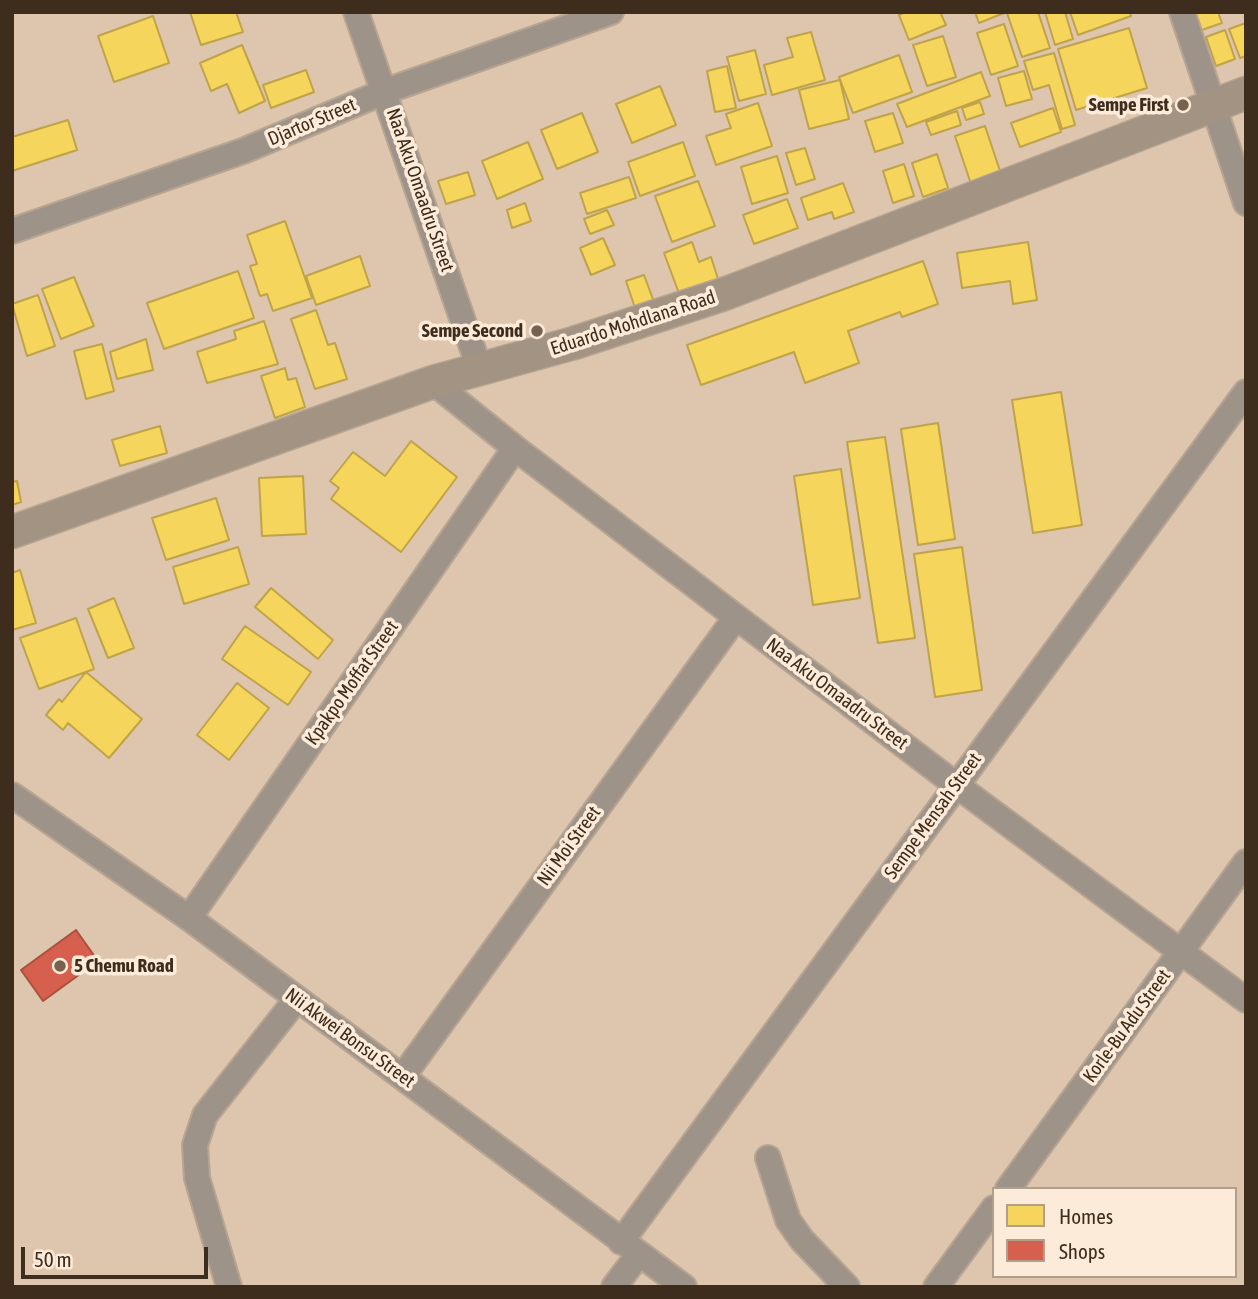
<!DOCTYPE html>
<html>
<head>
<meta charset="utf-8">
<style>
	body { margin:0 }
	#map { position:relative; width:1258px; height:1299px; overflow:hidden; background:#ddc5ae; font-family:"Asap Condensed",sans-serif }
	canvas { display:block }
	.frame { position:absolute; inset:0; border:14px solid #3e2d1c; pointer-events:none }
	.legend { position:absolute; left:992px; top:1187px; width:245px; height:91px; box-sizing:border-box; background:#fdebda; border:2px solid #b19f8e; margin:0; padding:9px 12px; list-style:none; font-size:21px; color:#3e2d1c }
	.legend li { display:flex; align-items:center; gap:14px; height:35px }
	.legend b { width:35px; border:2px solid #b19f8e }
	.scale { position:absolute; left:21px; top:1247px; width:187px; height:32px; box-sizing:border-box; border:4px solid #3e2d1c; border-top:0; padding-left:9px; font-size:21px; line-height:24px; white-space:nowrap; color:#3e2d1c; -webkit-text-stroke:5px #fdebda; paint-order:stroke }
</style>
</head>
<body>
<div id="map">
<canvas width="1258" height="1299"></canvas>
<div class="frame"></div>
<ul class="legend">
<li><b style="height:19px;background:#f6d55c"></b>Homes</li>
<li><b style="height:19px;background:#d6604d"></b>Shops</li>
</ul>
<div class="scale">50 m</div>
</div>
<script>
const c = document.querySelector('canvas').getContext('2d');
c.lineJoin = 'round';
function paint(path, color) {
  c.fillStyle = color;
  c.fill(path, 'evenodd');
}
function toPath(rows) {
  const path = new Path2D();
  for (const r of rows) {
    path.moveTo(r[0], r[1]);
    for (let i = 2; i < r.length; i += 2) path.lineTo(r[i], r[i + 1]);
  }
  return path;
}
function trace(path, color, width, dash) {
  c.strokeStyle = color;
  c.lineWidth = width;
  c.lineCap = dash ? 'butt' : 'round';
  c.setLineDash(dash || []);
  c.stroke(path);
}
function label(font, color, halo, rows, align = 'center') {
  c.font = font + ' "Asap Condensed",sans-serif';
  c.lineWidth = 7;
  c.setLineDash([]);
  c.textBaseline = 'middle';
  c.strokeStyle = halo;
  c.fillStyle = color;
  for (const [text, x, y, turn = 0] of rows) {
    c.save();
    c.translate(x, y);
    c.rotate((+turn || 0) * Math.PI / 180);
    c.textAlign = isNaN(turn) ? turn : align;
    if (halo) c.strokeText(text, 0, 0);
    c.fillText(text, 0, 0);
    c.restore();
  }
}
const homes = toPath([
	[190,12,236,12,243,32,201,45,190,12],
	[905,12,940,12,946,25,909,40,899,15,905,12],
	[975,12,1003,12,1004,13,979,23,975,12],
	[1038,12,1050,48,1022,57,1007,13,1038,12],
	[1045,12,1065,12,1073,39,1055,45,1045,12],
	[1070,12,1130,12,1131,16,1078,35,1070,12],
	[1190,12,1218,12,1222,23,1196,32,1190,12],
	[153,16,169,63,114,82,98,36,153,16],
	[1246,23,1246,56,1240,58,1229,29,1246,23],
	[1004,24,1018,66,991,75,977,33,1004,24],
	[1129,28,1147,88,1076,110,1058,49,1129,28],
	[1225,30,1235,59,1216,66,1206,37,1225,30],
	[811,32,825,80,772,95,764,65,793,57,787,38,811,32],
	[943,36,956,77,927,86,913,45,943,36],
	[242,45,265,101,239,113,227,84,211,91,200,63,242,45],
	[755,50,766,94,739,101,727,57,755,50],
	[1054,53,1075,125,1062,129,1049,85,1033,90,1024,61,1054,53],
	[899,55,912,92,853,113,839,77,899,55],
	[727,66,736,108,715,112,707,71,727,66],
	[306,70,314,92,271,108,263,85,306,70],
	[1024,71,1032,99,1006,106,998,78,1024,71],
	[981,72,990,96,907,127,897,104,981,72],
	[840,80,849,119,809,129,799,90,840,80],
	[660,86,676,125,632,143,616,104,660,86],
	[980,102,984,114,966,120,962,108,980,102],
	[758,103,772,146,716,165,706,136,731,128,726,114,758,103],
	[1053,108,1061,132,1020,147,1011,123,1053,108],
	[957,111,961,125,931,135,926,122,957,111],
	[582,113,598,152,557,169,541,130,582,113],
	[893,113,903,143,875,152,865,121,893,113],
	[68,120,77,150,12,171,12,137,68,120],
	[985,126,1001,174,971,184,955,136,985,126],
	[528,142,543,179,497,199,482,161,528,142],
	[683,142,695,176,640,196,628,162,683,142],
	[805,148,815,179,796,185,786,153,805,148],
	[937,154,948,188,923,197,912,163,937,154],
	[777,156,788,193,752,204,741,167,777,156],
	[904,164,914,196,893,203,883,171,904,164],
	[468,172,475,195,446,204,438,181,468,172],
	[629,177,636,198,587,214,580,193,629,177],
	[698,181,715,226,672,242,655,196,698,181],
	[843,183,854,212,834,219,832,212,808,220,801,198,843,183],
	[787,199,798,228,754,244,743,215,787,199],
	[525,203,531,221,512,228,507,210,525,203],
	[607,210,614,225,590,234,584,219,607,210],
	[285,221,312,298,273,311,267,294,260,296,250,266,257,264,247,235,285,221],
	[603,238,615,265,591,275,580,248,603,238],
	[692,242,699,262,711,257,719,282,680,296,664,253,692,242],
	[1028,242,1037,300,1013,304,1010,281,962,288,957,253,1028,242],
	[360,256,370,286,316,305,306,276,360,256],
	[923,261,938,304,902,317,900,312,848,331,859,363,805,383,794,352,701,385,687,345,923,261],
	[238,271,254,318,164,349,147,303,238,271],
	[644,275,654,302,635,308,626,281,644,275],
	[74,277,94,326,61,339,42,289,74,277],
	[38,295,55,346,27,356,12,304,38,295],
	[316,310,328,345,335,343,347,379,315,389,291,319,316,310],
	[264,321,278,364,207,383,197,352,236,339,234,331,264,321],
	[146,339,153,370,117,379,110,352,146,339],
	[102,344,114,391,86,399,74,351,102,344],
	[285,368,288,380,296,378,305,407,275,418,261,376,285,368],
	[1061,392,1082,525,1033,533,1012,400,1061,392],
	[938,423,955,539,918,545,901,429,938,423],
	[160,426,167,453,120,466,112,440,160,426],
	[885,437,915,638,878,643,847,442,885,437],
	[411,441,457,477,401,552,331,499,339,488,330,481,353,452,385,476,411,441],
	[841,469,860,598,813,605,794,476,841,469],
	[303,476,306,534,262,536,259,478,303,476],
	[17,481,21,502,12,505,12,482,17,481],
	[216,498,229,540,166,560,152,518,216,498],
	[238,547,249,584,184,604,173,567,238,547],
	[962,547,982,690,935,697,914,554,962,547],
	[20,570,36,623,12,630,12,573,20,570],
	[271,588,333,640,318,659,255,607,271,588],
	[114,598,134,648,108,658,88,609,114,598],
	[76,618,94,669,39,689,20,638,76,618],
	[245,626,311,672,288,705,222,659,245,626],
	[86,672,142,719,109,758,68,723,63,730,46,715,59,699,62,702,86,672],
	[237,683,269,708,229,760,197,735,237,683]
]);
paint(homes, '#f6d55c');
trace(homes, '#bfa349', 2);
const shops = toPath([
	[76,930,98,961,43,1001,21,970,76,930]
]);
paint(shops, '#d6604d');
trace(shops, '#a8513e', 2);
const minor = toPath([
	[356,12,480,370],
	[1182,12,1246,203],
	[12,231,243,151,386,91,611,12],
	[433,382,515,448,956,785,1246,1000],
	[12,795,189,918,684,1287],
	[189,918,515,448],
	[403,1076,736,617],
	[768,1158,788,1220,802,1240,847,1287],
	[1008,1189,1246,862],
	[621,1242,1246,392],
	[229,1287,197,1178,195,1145,205,1115,296,1000],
	[614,1287,639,1254],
	[936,1287,994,1208]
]);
const major = toPath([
	[12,532,433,382,574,343,727,293,1246,93]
]);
trace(minor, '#b7a491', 28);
trace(major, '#b7a491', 35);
trace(minor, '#9d9388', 24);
trace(major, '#a29383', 32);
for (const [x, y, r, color] of [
	[1183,105,7,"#76624f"],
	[537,331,7,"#76624f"],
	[60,966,7,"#76624f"]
]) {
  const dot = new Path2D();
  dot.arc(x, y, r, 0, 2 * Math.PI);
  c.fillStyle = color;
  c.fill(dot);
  trace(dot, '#fdebda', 2.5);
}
label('bold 19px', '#3e2d1c', '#fdebda', [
	["Sempe First",1169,105],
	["Sempe Second",523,331],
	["5 Chemu Road",74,966,"left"]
], 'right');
label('19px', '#3e2d1c', '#fdebda', [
	["Djartor Street",312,122,-23],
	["Naa Aku Omaadru Street",420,190,71],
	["Eduardo Mohdlana Road",633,323,-18],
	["Kpakpo Moffat Street",352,683,-55],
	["Naa Aku Omaadru Street",837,694,37],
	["Sempe Mensah Street",933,816,-54],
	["Nii Moi Street",569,846,-54],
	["Korle-Bu Adu Street",1127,1026,-54],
	["Nii Akwei Bonsu Street",350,1038,36]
]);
</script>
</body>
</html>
